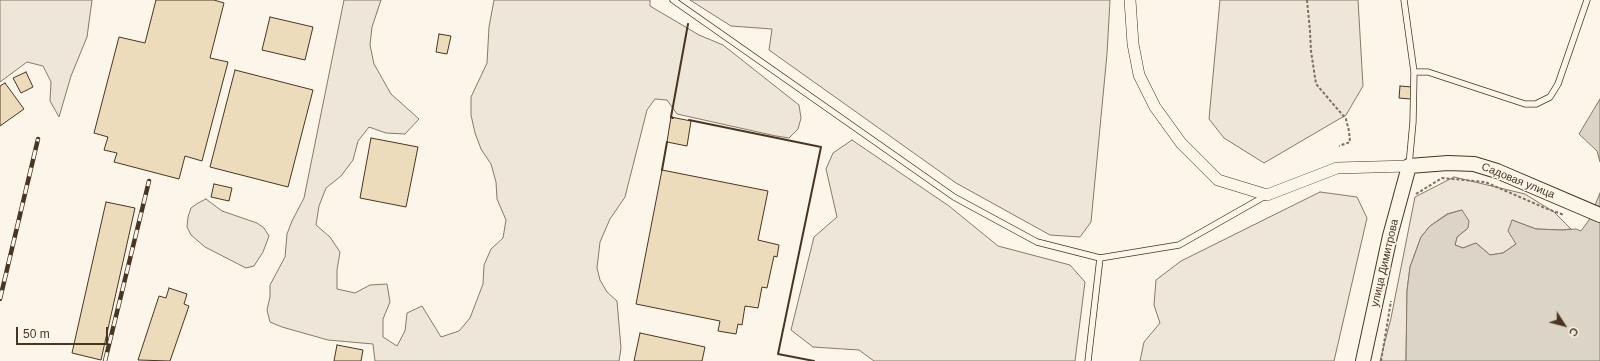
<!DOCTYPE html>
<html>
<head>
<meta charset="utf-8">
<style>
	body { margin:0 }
	#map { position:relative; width:1600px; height:361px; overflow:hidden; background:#fbf6e9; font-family:Helvetica,sans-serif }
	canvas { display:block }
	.north { position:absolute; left:1544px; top:305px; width:40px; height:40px; -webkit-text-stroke:3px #fbf6e9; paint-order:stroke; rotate:126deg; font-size:11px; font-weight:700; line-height:16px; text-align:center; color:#4a3520 }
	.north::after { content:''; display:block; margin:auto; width:14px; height:18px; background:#4a3520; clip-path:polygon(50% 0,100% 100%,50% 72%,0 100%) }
	.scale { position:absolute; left:16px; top:327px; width:92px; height:18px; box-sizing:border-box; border:2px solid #4a3520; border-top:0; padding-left:5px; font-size:12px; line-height:14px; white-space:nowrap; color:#4a3520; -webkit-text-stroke:3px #fbf6e9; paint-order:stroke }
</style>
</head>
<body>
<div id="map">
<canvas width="1600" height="361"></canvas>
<div class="north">С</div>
<div class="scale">50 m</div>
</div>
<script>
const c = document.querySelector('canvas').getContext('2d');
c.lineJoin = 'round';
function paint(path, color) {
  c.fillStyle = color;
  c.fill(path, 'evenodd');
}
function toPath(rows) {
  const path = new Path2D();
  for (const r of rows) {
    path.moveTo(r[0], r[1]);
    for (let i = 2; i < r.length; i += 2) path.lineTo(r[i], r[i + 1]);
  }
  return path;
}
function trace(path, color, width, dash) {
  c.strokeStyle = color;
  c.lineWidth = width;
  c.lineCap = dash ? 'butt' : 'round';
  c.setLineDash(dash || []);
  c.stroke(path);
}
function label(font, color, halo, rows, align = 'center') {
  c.font = font + ' Helvetica,sans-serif';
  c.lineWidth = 3;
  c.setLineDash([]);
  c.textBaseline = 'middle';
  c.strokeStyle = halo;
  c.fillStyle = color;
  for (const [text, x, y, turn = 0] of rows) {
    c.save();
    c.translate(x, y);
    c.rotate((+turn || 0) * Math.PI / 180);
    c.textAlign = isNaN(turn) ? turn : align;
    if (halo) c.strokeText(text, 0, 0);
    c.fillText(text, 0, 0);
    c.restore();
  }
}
const green = toPath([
	[0,0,92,0,87,37,71,76,59,117,50,101,51,82,43,66,27,62,0,82,0,0],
	[344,0,381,0,372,27,370,45,374,64,391,94,419,119,405,134,386,133,369,127,358,141,353,160,341,176,326,188,319,206,316,225,330,237,340,252,337,270,337,289,355,293,370,285,387,284,390,302,383,319,383,337,397,346,405,331,407,313,422,306,441,337,459,331,470,318,483,284,484,265,491,249,503,238,506,220,497,199,496,182,491,164,481,149,475,133,471,115,471,97,487,63,489,27,494,0,650,0,650,6,699,35,723,45,799,105,801,118,798,129,789,138,776,136,677,114,667,100,655,99,647,110,625,197,610,219,600,242,597,268,600,280,607,292,617,301,621,348,619,361,375,361,373,344,328,340,282,327,270,322,267,310,270,297,270,285,285,257,287,234,292,221,304,198,344,0],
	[690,0,1110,0,1107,54,1091,222,1080,237,1050,235,956,183,769,50,772,29,731,26,690,0],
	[1220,0,1358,0,1363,86,1346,115,1264,163,1224,138,1209,119,1220,0],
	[852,140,949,206,998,246,1070,265,1085,282,1075,361,874,361,859,350,813,347,791,330,814,237,837,217,826,169,833,153,852,140],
	[1454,177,1525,194,1554,212,1571,229,1562,230,1536,229,1512,220,1516,244,1503,253,1490,255,1476,243,1463,248,1455,245,1457,237,1468,228,1462,210,1447,214,1430,226,1421,237,1410,267,1407,291,1406,361,1380,361,1391,318,1415,197,1454,177],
	[1320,192,1357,197,1367,218,1334,361,1140,361,1144,342,1160,323,1154,305,1156,280,1181,261,1320,192],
	[206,199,222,211,257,223,264,228,269,236,263,252,254,266,246,268,205,247,191,235,187,227,188,217,191,208,198,203,206,199]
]);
paint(green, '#ede6d9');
trace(green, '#887966', 1);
const water = toPath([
	[1600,99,1600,162,1597,151,1579,134,1600,99],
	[1600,193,1600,361,1406,361,1407,291,1410,267,1421,237,1430,226,1448,214,1462,210,1469,221,1468,228,1457,237,1455,245,1463,248,1476,243,1490,255,1503,253,1516,244,1508,231,1512,220,1536,229,1562,230,1576,229,1581,231,1589,220,1600,193]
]);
paint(water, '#dcd4c6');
trace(water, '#887966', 1);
const building = toPath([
	[156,0,214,0,224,3,210,58,228,62,202,161,185,156,179,179,114,162,117,153,104,150,108,137,94,133,119,37,145,43,156,0],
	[270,17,313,27,305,60,262,50,270,17],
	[439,34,451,36,447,54,436,52,439,34],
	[235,70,313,90,288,187,210,167,235,70],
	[26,72,33,87,21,93,13,78,26,72],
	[5,83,24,109,0,126,0,86,5,83],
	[1400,86,1412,87,1411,99,1399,98,1400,86],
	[671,117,691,121,687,146,667,142,671,117],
	[371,138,418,147,406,207,360,198,371,138],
	[662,170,768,191,758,240,779,245,777,257,774,256,767,288,762,287,758,308,745,306,742,325,738,324,736,334,718,331,720,321,636,304,662,170],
	[214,184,232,188,229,201,211,197,214,184],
	[106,202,135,208,101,360,72,353,106,202],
	[169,288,187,294,184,304,189,306,170,361,138,360,159,296,166,298,169,288],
	[640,333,705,347,702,361,634,361,640,333],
	[337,345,363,350,361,361,334,361,337,345]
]);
paint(building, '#ecdcbc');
trace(building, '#4a3520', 1);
const service = toPath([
	[673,0,954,197,1037,242,1100,258,1179,245,1267,195],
	[1404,0,1414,72,1413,122,1409,165],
	[1414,72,1428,72,1525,104,1536,104,1550,97,1558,84,1587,0],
	[1088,361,1100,258]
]);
const minor = toPath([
	[1130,0,1133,44,1139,75,1155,107,1181,143,1218,180,1267,195,1337,168,1409,166]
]);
const tertiary = toPath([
	[1363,361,1390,236,1409,166,1448,163,1474,164,1497,171,1600,215]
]);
trace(service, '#4a3520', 7);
trace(minor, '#4a3520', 12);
trace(tertiary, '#4a3520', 16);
trace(toPath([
	[1307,0,1310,31,1311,51,1316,84,1346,119,1349,131,1350,142,1339,146],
	[1416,194,1442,178,1485,182,1545,208,1564,215],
	[1381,361,1391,301]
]), '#7f6f5c', 2, [3, 2]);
trace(service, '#fbf6e9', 5.5);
trace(minor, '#fbf6e9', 11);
trace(tertiary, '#fbf6e9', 14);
const rail = toPath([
	[0,299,38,139],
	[105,361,149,181]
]);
trace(rail, '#4a3520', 4.5);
trace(rail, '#fbf6e9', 3, [9]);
trace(toPath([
	[673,118,671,117,688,24],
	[689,120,821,147,778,354,814,361],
	[662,170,667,142]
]), '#4a3520', 2);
label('11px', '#4a3520', '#fbf6e9', [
	["Садовая улица",1518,181,22],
	["улица Димитрова",1385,263,-77]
]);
</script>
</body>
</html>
